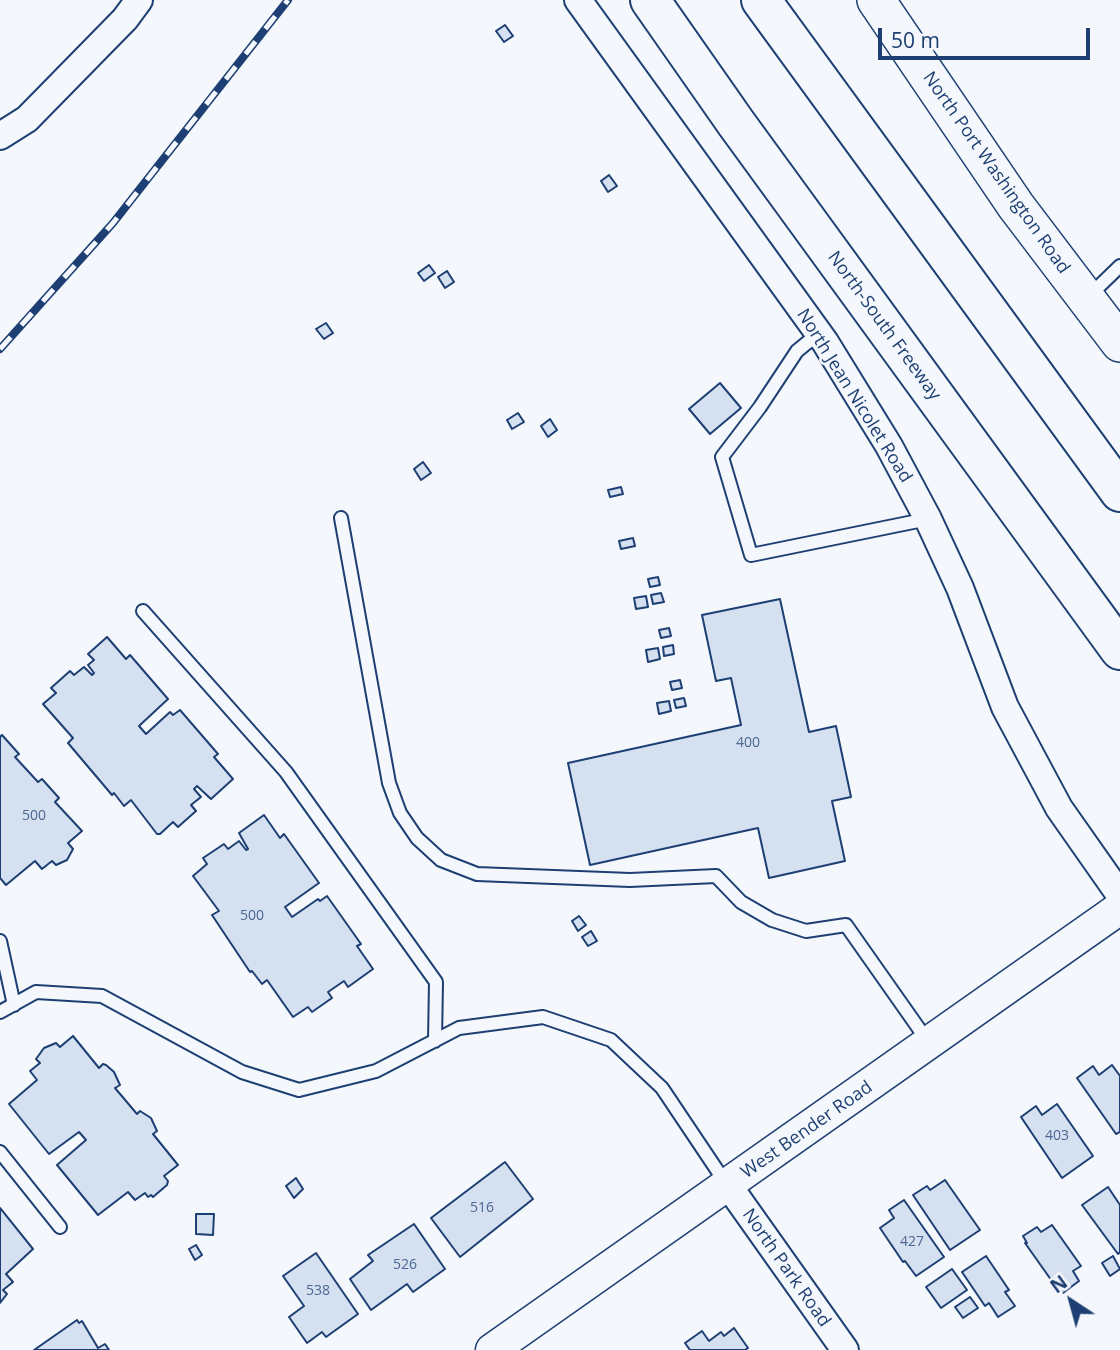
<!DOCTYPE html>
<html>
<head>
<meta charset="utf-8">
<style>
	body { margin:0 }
	#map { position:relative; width:1120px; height:1350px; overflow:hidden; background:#f4f7fb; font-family:"Open Sans",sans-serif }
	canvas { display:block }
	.north { position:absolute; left:1036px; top:1266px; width:70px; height:70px; -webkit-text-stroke:5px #f4f7fb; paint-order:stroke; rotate:324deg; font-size:19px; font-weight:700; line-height:28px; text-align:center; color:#1d3f73 }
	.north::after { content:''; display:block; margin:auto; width:24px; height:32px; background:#1d3f73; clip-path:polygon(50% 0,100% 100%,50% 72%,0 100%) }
	.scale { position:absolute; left:878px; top:28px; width:212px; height:32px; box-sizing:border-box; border:4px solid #1d3f73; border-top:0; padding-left:9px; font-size:21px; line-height:24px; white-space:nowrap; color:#1d3f73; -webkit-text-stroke:5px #f4f7fb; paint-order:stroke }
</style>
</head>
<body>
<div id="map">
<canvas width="1120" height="1350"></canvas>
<div class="north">N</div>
<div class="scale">50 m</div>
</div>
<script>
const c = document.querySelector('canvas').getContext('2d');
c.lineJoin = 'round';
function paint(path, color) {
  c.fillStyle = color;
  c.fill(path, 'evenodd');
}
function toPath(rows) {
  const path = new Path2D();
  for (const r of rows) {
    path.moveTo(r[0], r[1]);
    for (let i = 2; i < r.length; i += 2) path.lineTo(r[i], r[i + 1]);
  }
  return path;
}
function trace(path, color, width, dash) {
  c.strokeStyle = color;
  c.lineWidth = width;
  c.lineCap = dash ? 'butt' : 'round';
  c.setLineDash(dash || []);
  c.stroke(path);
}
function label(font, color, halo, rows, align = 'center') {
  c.font = font + ' "Open Sans",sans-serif';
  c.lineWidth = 5;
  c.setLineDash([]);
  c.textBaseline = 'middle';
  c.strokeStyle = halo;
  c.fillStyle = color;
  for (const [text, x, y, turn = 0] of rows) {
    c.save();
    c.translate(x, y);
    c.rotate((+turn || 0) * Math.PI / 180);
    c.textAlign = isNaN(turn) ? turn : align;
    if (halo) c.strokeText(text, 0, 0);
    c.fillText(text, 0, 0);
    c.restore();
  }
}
const building = toPath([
	[505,25,513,36,504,42,496,31,505,25],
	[609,175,617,186,608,192,601,181,609,175],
	[429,265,435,273,424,281,418,273,429,265],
	[447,271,454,282,445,288,438,277,447,271],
	[326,323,333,333,324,339,316,329,326,323],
	[720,383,741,408,710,434,689,409,720,383],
	[518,413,524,422,512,429,507,420,518,413],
	[550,419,557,430,548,437,541,426,550,419],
	[423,462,431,473,421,480,414,469,423,462],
	[621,487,623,494,610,497,608,490,621,487],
	[633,538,635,546,621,549,619,541,633,538],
	[658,577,660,585,650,587,648,579,658,577],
	[661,593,664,602,653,604,651,595,661,593],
	[646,596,648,607,636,609,634,598,646,596],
	[780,599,809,732,836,726,851,797,832,801,845,861,769,878,758,828,590,865,568,763,741,725,731,678,716,681,702,615,780,599],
	[669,628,671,636,661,638,659,630,669,628],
	[107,637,126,659,130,655,168,699,139,726,146,734,170,712,173,715,180,710,218,754,214,757,233,779,211,799,197,786,194,789,201,797,191,805,196,811,178,827,173,822,160,834,157,834,131,800,124,806,114,793,112,795,68,743,73,738,43,704,56,693,51,688,70,671,74,675,84,667,92,675,94,673,88,665,94,660,88,654,107,637],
	[673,645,674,654,664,656,663,647,673,645],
	[658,648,660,659,648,662,646,650,658,648],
	[680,680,682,688,672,690,670,682,680,680],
	[684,698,686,706,676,708,674,700,684,698],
	[669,701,671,711,659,714,657,703,669,701],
	[2,735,19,754,15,757,38,782,42,779,59,798,55,802,82,831,68,843,73,849,67,860,56,865,52,861,42,869,35,861,6,885,0,878,0,737,2,735],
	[264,815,280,838,284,834,319,883,285,907,292,917,318,899,320,901,327,896,361,944,357,946,373,969,348,987,344,981,328,992,332,998,312,1012,308,1007,293,1017,267,980,262,984,252,971,250,972,212,915,219,911,193,876,207,864,203,858,224,844,228,849,239,841,246,850,248,849,239,833,264,815],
	[579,916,586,925,578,931,572,921,579,916],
	[591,931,597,941,588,946,582,937,591,931],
	[73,1036,99,1068,103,1064,106,1065,114,1072,120,1085,115,1088,137,1114,140,1111,151,1118,157,1131,153,1134,178,1165,164,1176,168,1181,167,1185,153,1197,151,1195,148,1197,145,1193,135,1200,128,1192,98,1215,57,1165,86,1140,79,1132,49,1154,9,1104,37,1080,30,1071,40,1063,36,1059,44,1048,56,1043,60,1047,73,1036],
	[1112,1065,1120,1076,1120,1132,1116,1134,1077,1078,1093,1066,1099,1075,1112,1065],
	[1057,1104,1093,1156,1062,1178,1021,1117,1036,1106,1042,1115,1057,1104],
	[505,1162,533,1199,460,1257,431,1218,505,1162],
	[296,1178,303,1189,294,1198,286,1186,296,1178],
	[945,1180,980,1230,950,1250,913,1195,927,1186,930,1190,945,1180],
	[1108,1187,1120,1205,1120,1252,1118,1254,1082,1205,1108,1187],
	[904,1200,944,1257,916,1276,905,1261,903,1262,880,1228,894,1218,889,1210,904,1200],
	[0,1208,33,1249,6,1274,13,1282,3,1290,7,1294,0,1303,0,1208],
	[196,1214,214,1214,213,1235,196,1234,196,1214],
	[414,1224,445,1269,413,1292,407,1284,371,1310,350,1279,373,1261,368,1255,414,1224],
	[1052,1225,1081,1266,1073,1271,1079,1281,1063,1293,1056,1283,1054,1284,1025,1243,1027,1243,1023,1236,1037,1227,1041,1232,1052,1225],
	[196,1245,202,1255,195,1260,189,1249,196,1245],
	[316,1253,358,1314,326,1337,322,1332,307,1343,289,1317,304,1306,283,1276,316,1253],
	[986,1256,1009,1290,1005,1292,1015,1306,998,1317,989,1303,985,1306,962,1272,986,1256],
	[1113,1256,1120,1269,1110,1276,1102,1263,1113,1256],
	[952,1269,967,1290,941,1308,926,1287,952,1269],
	[970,1297,978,1308,963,1318,955,1307,970,1297],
	[77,1320,79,1323,82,1321,98,1348,105,1344,109,1350,34,1350,77,1320],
	[734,1328,748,1348,745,1350,690,1350,685,1343,702,1331,709,1341,721,1332,724,1336,734,1328]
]);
paint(building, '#d5e0f0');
trace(building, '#1d3f73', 2);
const service = toPath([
	[1088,297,1120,266],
	[819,333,797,351,760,407,722,457,751,555,928,519],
	[341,518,389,783,400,813,417,838,441,860,477,874,630,880,716,876,741,902,772,920,806,931,846,925,929,1043],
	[143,611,286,772,436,982,435,1041],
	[0,941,14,1005],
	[0,1012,36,992,102,996,242,1072,299,1090,376,1071,459,1028,543,1017,611,1040,662,1088,727,1185],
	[0,1152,60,1227]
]);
const minor = toPath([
	[578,0,825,342,889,446,928,519,960,588,1005,707,1059,808,1120,895],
	[0,136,27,119,125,19,139,0],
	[728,1185,845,1350]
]);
const tertiary = toPath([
	[492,1350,1120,908]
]);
const secondary = toPath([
	[876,0,1016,206,1120,343]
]);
const motorway = toPath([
	[650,0,736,123,1120,650],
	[761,0,1120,492]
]);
trace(service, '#1d3f73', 16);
trace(minor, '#1d3f73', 30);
trace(tertiary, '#1d3f73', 35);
trace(secondary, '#1d3f73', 40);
trace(motorway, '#1d3f73', 42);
trace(service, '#f4f7fb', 12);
trace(minor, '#f4f7fb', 26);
trace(tertiary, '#f4f7fb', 32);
trace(secondary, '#f4f7fb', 37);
trace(motorway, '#f4f7fb', 38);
const rail = toPath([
	[0,349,113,223,288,0]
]);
trace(rail, '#1d3f73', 8);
trace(rail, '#f4f7fb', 5, [16]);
label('14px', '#4b6792', null, [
	["400",748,743],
	["500",34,816],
	["500",252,916],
	["403",1057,1136],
	["516",482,1208],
	["427",912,1242],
	["526",405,1265],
	["538",318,1291]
]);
label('18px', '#1d3f73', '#f4f7fb', [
	["North Port Washington Road",996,173,55],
	["North-South Freeway",884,326,54],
	["North Jean Nicolet Road",854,396,58],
	["West Bender Road",807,1130,-35],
	["North Park Road",786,1268,55]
]);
</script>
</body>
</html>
